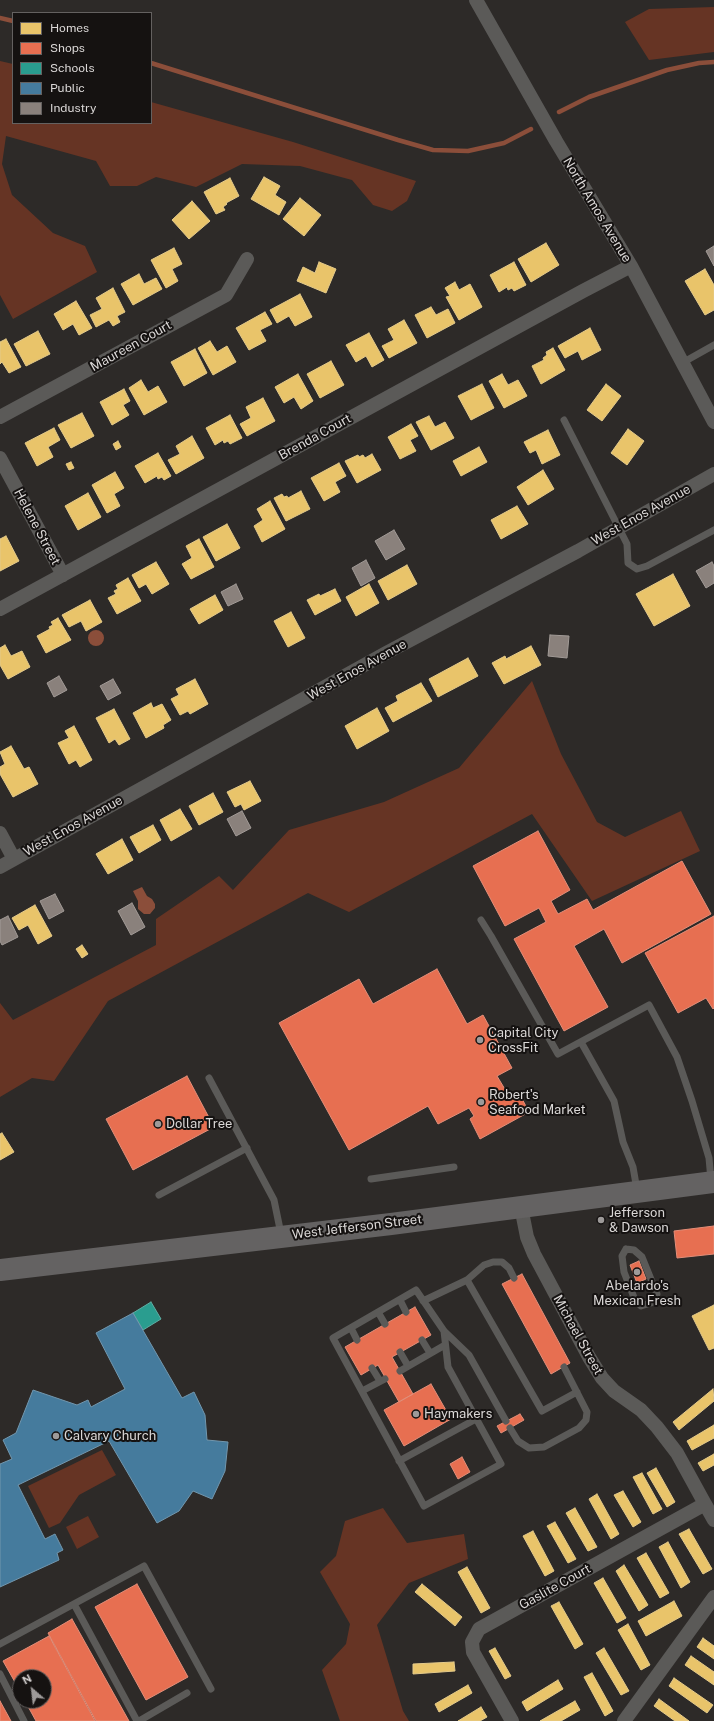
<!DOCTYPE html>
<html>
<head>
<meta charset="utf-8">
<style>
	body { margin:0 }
	#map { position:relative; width:714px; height:1721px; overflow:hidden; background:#2d2a28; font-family:"Public Sans",sans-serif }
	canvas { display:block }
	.legend { position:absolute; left:12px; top:12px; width:140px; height:112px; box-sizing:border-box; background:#151211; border:1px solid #646160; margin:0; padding:5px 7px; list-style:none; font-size:12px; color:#dad7d6 }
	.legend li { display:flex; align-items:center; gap:8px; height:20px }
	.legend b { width:20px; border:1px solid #646160 }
	.north { position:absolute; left:12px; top:1669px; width:40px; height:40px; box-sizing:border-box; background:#151211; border:1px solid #646160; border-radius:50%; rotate:332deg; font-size:11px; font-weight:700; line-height:16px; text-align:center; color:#dad7d6 }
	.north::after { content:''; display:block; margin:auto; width:14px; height:18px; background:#9d9a99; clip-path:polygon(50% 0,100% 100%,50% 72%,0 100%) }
</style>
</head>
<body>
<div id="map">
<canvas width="714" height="1721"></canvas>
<ul class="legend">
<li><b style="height:11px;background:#e9c46a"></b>Homes</li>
<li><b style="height:11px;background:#e76f51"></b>Shops</li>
<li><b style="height:11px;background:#2a9d8f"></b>Schools</li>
<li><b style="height:11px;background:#457b9d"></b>Public</li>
<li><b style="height:11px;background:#8a817c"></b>Industry</li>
</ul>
<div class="north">N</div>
</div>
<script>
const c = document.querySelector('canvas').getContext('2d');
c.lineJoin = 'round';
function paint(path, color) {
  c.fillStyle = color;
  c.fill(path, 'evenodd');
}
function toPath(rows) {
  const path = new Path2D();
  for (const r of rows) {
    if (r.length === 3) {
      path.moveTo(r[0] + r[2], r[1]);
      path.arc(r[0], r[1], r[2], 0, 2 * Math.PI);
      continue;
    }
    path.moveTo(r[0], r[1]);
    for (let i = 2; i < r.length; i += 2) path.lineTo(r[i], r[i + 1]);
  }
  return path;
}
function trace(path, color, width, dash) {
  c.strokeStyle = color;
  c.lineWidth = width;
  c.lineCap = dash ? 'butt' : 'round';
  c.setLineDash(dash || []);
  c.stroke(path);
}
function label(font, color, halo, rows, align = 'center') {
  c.font = font + ' "Public Sans",sans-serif';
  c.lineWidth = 4;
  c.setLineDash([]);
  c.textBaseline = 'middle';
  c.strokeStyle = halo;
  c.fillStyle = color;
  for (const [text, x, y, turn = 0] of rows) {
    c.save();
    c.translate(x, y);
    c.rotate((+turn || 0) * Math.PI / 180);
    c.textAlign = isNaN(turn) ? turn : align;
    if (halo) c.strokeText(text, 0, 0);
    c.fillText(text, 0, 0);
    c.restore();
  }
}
paint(toPath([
	[714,7,714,52,649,60,625,22,649,9],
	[0,61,13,64,13,123,151,123,151,102,293,142,416,181,407,201,392,211,373,205,352,180,300,166,242,164,196,187,156,177,137,186,110,186,96,161,6,136,2,164,12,195,53,233,85,246,97,272,13,319,0,295],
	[532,681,561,754,597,822,625,837,681,811,700,851,592,901,532,814,349,912,308,893,108,1001,54,1081,32,1078,0,1097,0,1003,13,1020,156,945,156,919,219,876,233,890,289,830,384,802,459,768],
	[102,1450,116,1475,79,1495,60,1523,49,1528,28,1486],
	[383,1508,407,1543,464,1534,468,1559,409,1583,377,1625,403,1711,409,1721,340,1721,322,1670,346,1644,350,1624,320,1572,336,1556,345,1521],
	[88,1516,99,1537,77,1549,66,1527]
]), '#663424');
paint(toPath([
	[96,638,8],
	[142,887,147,896,152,899,155,904,155,908,150,914,144,914,138,909,138,901,133,891]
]), '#8b4e3a');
const homes = toPath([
	[264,177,280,186,275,195,286,202,279,215,251,199,264,177],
	[230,178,239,196,226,203,227,204,223,207,225,210,216,214,204,192,230,178],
	[300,198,321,215,304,236,283,219,300,198],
	[192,201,210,221,189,239,172,220,192,201],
	[546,243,559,265,531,282,518,259,546,243],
	[174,248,182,264,172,269,178,281,166,288,151,260,174,248],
	[319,262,336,269,326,293,297,281,303,267,315,273,319,262],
	[514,262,526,285,514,291,512,288,508,290,507,287,499,292,490,275,514,262],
	[705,269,714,285,714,310,705,315,685,281,705,269],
	[139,274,144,284,156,278,162,289,133,305,121,284,139,274],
	[455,282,459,290,470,284,482,307,459,320,446,297,450,296,445,288,455,282],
	[113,288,125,312,117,316,120,322,113,326,109,320,96,327,90,315,102,309,96,298,113,288],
	[300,294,312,317,295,326,289,316,277,323,270,310,300,294],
	[76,301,92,328,79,335,73,324,63,330,54,314,76,301],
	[431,307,436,315,448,309,455,323,427,338,415,315,431,307],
	[265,312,272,324,260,330,266,341,249,350,236,328,265,312],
	[404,320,417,343,389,358,382,346,394,340,388,329,404,320],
	[590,328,601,350,582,360,578,351,565,358,558,346,590,328],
	[38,331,50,354,26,366,14,344,38,331],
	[369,333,384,360,372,367,366,356,356,362,346,345,369,333],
	[6,339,21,367,9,373,2,362,0,364,0,342,6,339],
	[210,341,217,352,227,346,236,362,213,375,198,348,210,341],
	[553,348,565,370,541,384,532,366,544,360,543,358,547,355,546,352,553,348],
	[195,349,207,373,184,386,171,362,195,349],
	[331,361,344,385,320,398,307,374,331,361],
	[298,374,313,401,301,409,294,397,284,403,275,387,298,374],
	[502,374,508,385,518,380,527,396,504,408,489,381,502,374],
	[141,380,148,392,158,386,167,402,144,415,129,388,141,380],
	[482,384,494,408,471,420,458,396,482,384],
	[606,384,621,396,602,421,587,410,606,384],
	[124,389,130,401,123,405,129,415,112,425,100,402,124,389],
	[263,398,275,421,247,436,240,424,251,418,246,407,263,398],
	[82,413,94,436,71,448,58,425,82,413],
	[230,415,242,438,230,444,228,441,224,443,223,440,215,445,206,428,230,415],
	[429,416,435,427,445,422,454,438,431,450,416,422,429,416],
	[411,424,418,436,410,440,416,451,400,459,388,437,411,424],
	[54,428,60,440,48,447,53,457,37,466,25,443,54,428],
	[628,429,644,441,627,465,611,453,628,429],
	[548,430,560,455,542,464,536,450,530,453,524,442,548,430],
	[192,436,204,458,176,474,168,460,180,454,176,446,192,436],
	[118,441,121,447,116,450,113,444,118,441],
	[479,447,487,462,461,476,453,461,479,447],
	[158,453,171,476,164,480,162,477,158,479,157,476,145,483,135,466,158,453],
	[372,454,381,470,357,483,345,461,358,455,359,457,363,455,365,458,372,454],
	[71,462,74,468,69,470,66,464,71,462],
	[339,463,346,476,335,482,340,492,324,501,311,478,339,463],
	[543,470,554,489,528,505,517,487,543,470],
	[115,472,124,488,114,494,120,506,107,513,92,485,115,472],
	[301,491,310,509,286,521,274,498,282,494,284,497,287,496,288,498,301,491],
	[88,493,101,517,78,530,65,506,88,493],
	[270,501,285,529,262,542,254,526,263,520,257,509,270,501],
	[517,506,528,524,501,539,491,520,517,506],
	[227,524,240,548,216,561,203,537,227,524],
	[6,536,19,561,0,571,0,539,6,536],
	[199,539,214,567,191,579,182,564,192,558,186,546,199,539],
	[156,562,169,584,152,594,146,584,139,588,132,575,156,562],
	[407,565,417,584,388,600,378,581,407,565],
	[673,574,690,606,654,626,636,594,673,574],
	[128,578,141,601,117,614,108,598,116,594,114,591,118,589,116,585,128,578],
	[369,584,379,603,356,616,346,597,369,584],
	[335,589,341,601,315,615,307,600,319,594,320,596,335,589],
	[215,595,223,610,199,624,190,609,215,595],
	[90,600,102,622,86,631,81,621,69,627,62,615,90,600],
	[291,612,305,638,288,647,274,621,291,612],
	[58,618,71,640,46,653,37,636,50,629,49,627,53,625,51,622,58,618],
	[5,645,11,656,22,651,30,667,8,679,0,665,0,648,5,645],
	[531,646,541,665,504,684,492,663,505,656,506,659,531,646],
	[468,658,478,676,438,697,429,679,468,658],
	[195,679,208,704,190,714,188,711,180,715,171,699,179,695,176,689,195,679],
	[421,683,432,701,393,722,385,708,398,701,396,696,421,683],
	[151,703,153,708,162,704,171,720,163,725,164,728,146,738,133,713,151,703],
	[377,708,389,731,357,749,345,726,377,708],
	[114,709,130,739,119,745,115,739,109,743,96,718,114,709],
	[74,726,92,760,80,767,76,760,69,764,58,743,69,738,65,731,74,726],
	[11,746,24,769,29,767,38,784,13,797,0,774,0,767,5,764,0,752,11,746],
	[250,781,261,801,244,810,241,804,235,807,227,792,250,781],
	[213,793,223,812,199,825,189,806,213,793],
	[180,809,192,829,171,841,160,820,180,809],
	[153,825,161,840,139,853,130,837,153,825],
	[122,839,133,860,108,874,96,854,122,839],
	[35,905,52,936,38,944,28,925,19,930,12,918,35,905],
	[82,945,88,954,82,958,76,949,82,945],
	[2,1133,14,1152,0,1160,0,1134,2,1133],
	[714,1305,714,1348,709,1350,692,1316,714,1305],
	[713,1389,714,1401,679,1430,673,1422,713,1389],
	[714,1425,714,1438,692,1450,687,1441,714,1425],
	[714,1454,714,1465,703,1471,698,1463,714,1454],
	[656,1468,675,1502,667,1507,647,1473,656,1468],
	[642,1473,662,1509,653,1514,633,1477,642,1473],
	[623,1491,641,1522,633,1527,614,1495,623,1491],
	[597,1494,619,1534,611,1539,589,1499,597,1494],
	[575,1508,597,1547,588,1551,566,1513,575,1508],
	[555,1522,576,1559,568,1563,547,1526,555,1522],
	[689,1529,712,1569,703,1574,679,1534,689,1529],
	[533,1531,554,1571,545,1576,523,1536,533,1531],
	[668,1542,690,1582,681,1588,659,1547,668,1542],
	[646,1553,669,1593,660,1598,637,1558,646,1553],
	[624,1565,648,1605,639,1611,616,1571,624,1565],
	[467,1567,490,1608,481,1613,458,1572,467,1567],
	[603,1578,626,1618,617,1623,594,1583,603,1578],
	[422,1584,462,1617,455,1626,415,1592,422,1584],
	[674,1601,682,1616,646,1636,638,1621,674,1601],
	[559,1602,583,1644,575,1649,551,1606,559,1602],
	[628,1624,650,1665,641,1670,618,1630,628,1624],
	[703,1638,714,1646,714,1659,697,1647,703,1638],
	[495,1648,511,1676,505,1679,489,1651,495,1648],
	[604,1648,629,1691,621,1695,596,1653,604,1648],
	[691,1656,714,1672,714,1685,685,1665,691,1656],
	[454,1662,455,1671,413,1674,413,1664,454,1662],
	[592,1673,613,1711,605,1716,584,1677,592,1673],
	[674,1678,713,1705,707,1713,669,1686,674,1678],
	[558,1680,563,1689,527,1711,522,1702,558,1680],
	[468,1685,472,1693,439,1712,435,1704,468,1685],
	[659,1699,689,1721,675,1721,654,1706,659,1699],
	[575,1701,580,1710,561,1721,540,1721,575,1701],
	[481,1707,487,1717,480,1721,458,1721,481,1707]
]);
paint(homes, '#e9c46a');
trace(homes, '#e4ca8a', 1);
const shops = toPath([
	[538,831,570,890,551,901,558,914,587,899,593,910,682,861,711,914,622,963,604,929,574,946,608,1007,564,1031,514,939,546,922,539,908,505,926,473,866,538,831],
	[714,916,714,1008,713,1009,706,998,678,1013,645,953,714,916],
	[437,969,467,1024,483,1015,512,1068,497,1076,509,1096,518,1091,529,1112,480,1139,470,1119,474,1116,469,1108,438,1124,428,1106,349,1150,279,1023,359,979,373,1004,437,969],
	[187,1076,214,1127,133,1170,106,1119,187,1076],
	[714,1226,714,1254,677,1258,674,1231,714,1226],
	[639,1261,646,1279,637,1283,630,1265,639,1261],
	[522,1274,570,1363,551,1374,502,1284,522,1274],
	[415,1307,431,1335,392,1357,413,1394,399,1402,378,1365,361,1375,345,1347,415,1307],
	[431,1384,451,1419,404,1446,384,1410,431,1384],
	[520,1414,524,1420,501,1433,497,1426,520,1414],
	[462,1457,470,1472,458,1479,450,1464,462,1457],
	[137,1584,188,1677,146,1700,95,1607,137,1584],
	[72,1619,129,1721,96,1721,48,1633,72,1619],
	[49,1636,95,1721,36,1721,25,1701,44,1701,44,1677,20,1677,20,1691,3,1661,49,1636],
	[0,1701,11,1721,0,1721,0,1701]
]);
paint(shops, '#e76f51');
trace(shops, '#e38e79', 1);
const schools = toPath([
	[151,1302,161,1319,143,1330,133,1313,151,1302]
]);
paint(schools, '#2a9d8f');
trace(schools, '#5faea4', 1);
const public = toPath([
	[133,1313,182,1398,194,1392,205,1415,207,1440,228,1442,225,1471,212,1499,193,1491,179,1511,157,1523,109,1441,18,1485,45,1539,55,1534,63,1550,57,1553,59,1560,0,1587,0,1464,12,1459,3,1440,16,1433,33,1390,77,1405,88,1400,91,1407,125,1389,96,1333,133,1313]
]);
paint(public, '#457b9d');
trace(public, '#7297ae', 1);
const industry = toPath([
	[714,246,714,266,706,251,714,246],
	[394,530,405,549,386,560,375,541,394,530],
	[366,560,375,578,361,586,352,568,366,560],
	[712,562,714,566,714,583,706,588,696,571,712,562],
	[236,584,243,599,228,606,221,592,236,584],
	[550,635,569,636,567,658,548,656,550,635],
	[59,676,67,690,54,697,47,683,59,676],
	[113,679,121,693,108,700,100,686,113,679],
	[242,811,251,828,236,836,227,819,242,811],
	[55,894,64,911,49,919,40,901,55,894],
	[132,903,145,927,131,935,118,911,132,903],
	[8,916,18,937,2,945,0,941,0,920,8,916]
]);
paint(industry, '#8a817c');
trace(industry, '#a29b97', 1);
trace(toPath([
	[0,18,13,21],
	[151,63,398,140,433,150,468,151,504,143,531,129],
	[559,112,589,97,667,70,699,63,714,62]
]), '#8b4e3a', 4.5);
trace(toPath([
	[682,363,714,345],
	[564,420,627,544,628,563,637,569,647,566,714,530],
	[481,920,491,936,558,1054,649,1005,677,1057,692,1101,709,1158,711,1180],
	[581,1042,614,1101,623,1142,633,1167,637,1190],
	[209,1078,274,1200,281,1234],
	[371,1179,454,1167],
	[159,1195,247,1148],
	[626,1249,634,1250,642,1257,657,1294,654,1302,641,1306,635,1300,624,1272,622,1256,626,1249],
	[467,1280,484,1265,493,1262,502,1262,509,1268,514,1278],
	[400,1300,406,1312],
	[423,1301,467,1280,542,1411,577,1392],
	[378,1312,385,1324],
	[351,1328,357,1340],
	[444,1331,448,1367,501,1464,424,1506,333,1338,416,1290,444,1331,469,1355,506,1421],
	[422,1340,430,1353],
	[400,1352,408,1366],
	[372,1368,380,1381],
	[400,1371,445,1345],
	[362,1391,385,1379],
	[510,1428,518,1441,529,1448,544,1447,579,1428,586,1420,587,1412,564,1367],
	[399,1461,476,1419],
	[74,1604,137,1721],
	[0,1644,144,1566,211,1689],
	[0,1674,24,1721],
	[139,1721,187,1693]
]), '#5b5a58', 7);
trace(toPath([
	[476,0,556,141,631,266,714,422],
	[0,417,226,295,247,259],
	[0,458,63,575],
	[0,609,583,291,631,266],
	[0,833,14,859],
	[0,867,386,653,578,551,714,474],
	[521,1207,527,1237,534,1254,589,1357,602,1378,614,1391,641,1410,657,1427,677,1453,705,1504],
	[512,1721,473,1652,472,1642,479,1629,705,1504,714,1520],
	[624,1721,714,1597]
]), '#5b5a58', 14);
trace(toPath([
	[0,1270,391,1224,714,1182]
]), '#646262', 22);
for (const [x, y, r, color] of [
	[480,1040,4,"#9d9a99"],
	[481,1102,4,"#9d9a99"],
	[158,1124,4,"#9d9a99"],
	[601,1220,4,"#9d9a99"],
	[637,1272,4,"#9d9a99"],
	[416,1414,4,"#9d9a99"],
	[56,1436,4,"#9d9a99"]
]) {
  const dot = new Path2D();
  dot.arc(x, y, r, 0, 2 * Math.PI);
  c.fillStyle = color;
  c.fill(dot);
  trace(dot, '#151211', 1.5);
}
label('13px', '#dad7d6', '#151211', [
	["North Amos Avenue",597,210,59],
	["Maureen Court",131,346,-29],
	["Brenda Court",315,437,-29],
	["West Enos Avenue",641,515,-29],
	["Helene Street",37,527,62],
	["West Enos Avenue",357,670,-29],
	["West Enos Avenue",73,826,-29],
	["West Jefferson Street",357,1227,-7],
	["Michael Street",578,1335,61],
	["Gaslite Court",555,1587,-29]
]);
label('13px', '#dad7d6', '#151211', [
	["Capital City",488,1033],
	["CrossFit",488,1048],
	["Robert's",489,1095],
	["Seafood Market",489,1110],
	["Dollar Tree",166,1124],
	["Jefferson",609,1213],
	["& Dawson",609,1228],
	["Abelardo's",637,1286,"center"],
	["Mexican Fresh",637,1301,"center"],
	["Haymakers",424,1414],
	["Calvary Church",64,1436]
], 'left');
</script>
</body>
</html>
